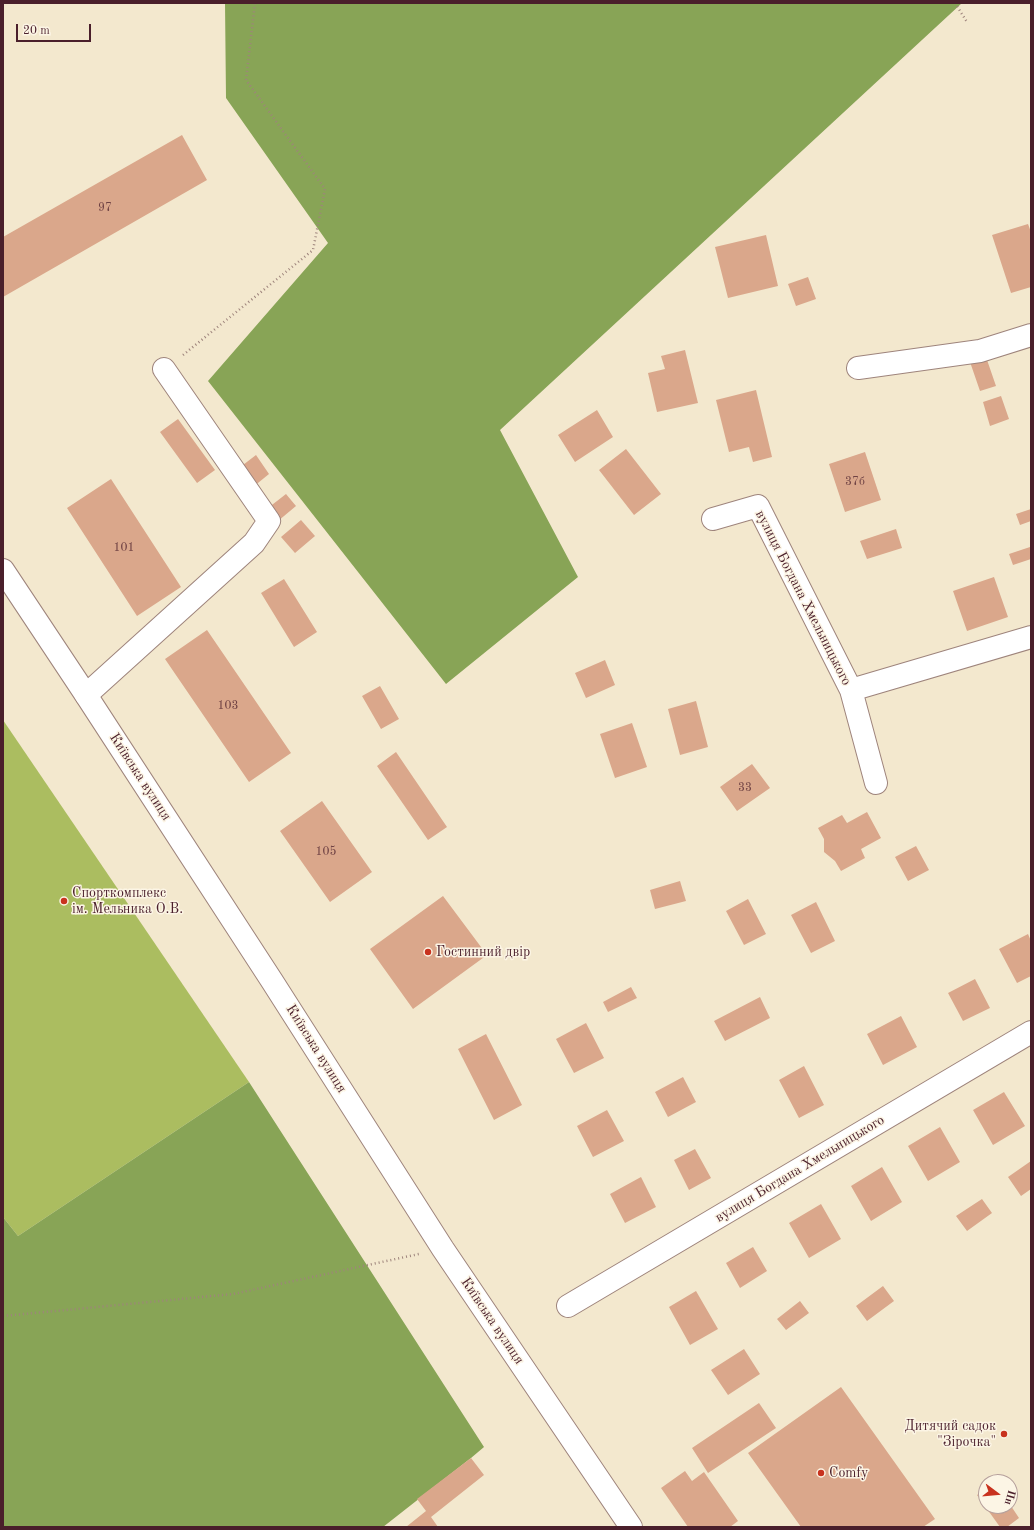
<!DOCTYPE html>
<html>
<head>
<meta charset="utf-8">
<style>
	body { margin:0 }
	#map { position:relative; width:1034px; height:1530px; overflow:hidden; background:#f3e8ce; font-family:"Old Standard TT",serif }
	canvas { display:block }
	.frame { position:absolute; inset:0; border:4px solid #4a1f2b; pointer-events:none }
	.north { position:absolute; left:978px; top:1474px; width:40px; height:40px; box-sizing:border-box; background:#fcf5e5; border:1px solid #b59f9b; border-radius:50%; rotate:106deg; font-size:11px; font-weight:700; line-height:16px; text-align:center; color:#4a1f2b }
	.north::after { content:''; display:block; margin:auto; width:14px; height:18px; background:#c8321e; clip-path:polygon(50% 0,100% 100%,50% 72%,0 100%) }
	.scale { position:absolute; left:16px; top:24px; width:75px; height:18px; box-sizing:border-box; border:2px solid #4a1f2b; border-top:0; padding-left:5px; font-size:12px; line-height:14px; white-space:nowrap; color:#4a1f2b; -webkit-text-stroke:3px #fcf5e5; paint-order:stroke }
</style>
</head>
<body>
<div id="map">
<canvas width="1034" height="1530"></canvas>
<div class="frame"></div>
<div class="north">Пн</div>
<div class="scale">20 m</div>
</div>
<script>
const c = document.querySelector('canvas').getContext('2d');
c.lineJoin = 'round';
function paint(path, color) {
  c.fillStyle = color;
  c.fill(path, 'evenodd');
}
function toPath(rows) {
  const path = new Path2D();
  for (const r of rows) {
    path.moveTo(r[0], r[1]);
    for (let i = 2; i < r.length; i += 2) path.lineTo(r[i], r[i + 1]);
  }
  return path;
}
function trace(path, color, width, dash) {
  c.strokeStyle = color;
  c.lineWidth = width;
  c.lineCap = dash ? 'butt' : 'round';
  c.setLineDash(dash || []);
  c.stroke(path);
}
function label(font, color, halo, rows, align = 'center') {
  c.font = font + ' "Old Standard TT",serif';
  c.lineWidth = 3;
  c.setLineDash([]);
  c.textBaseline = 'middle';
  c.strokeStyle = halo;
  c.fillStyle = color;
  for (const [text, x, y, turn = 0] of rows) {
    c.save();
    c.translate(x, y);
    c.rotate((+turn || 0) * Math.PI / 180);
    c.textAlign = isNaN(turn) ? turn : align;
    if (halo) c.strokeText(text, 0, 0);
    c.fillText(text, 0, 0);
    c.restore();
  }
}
paint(toPath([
	[3,720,249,1082,18,1236,3,1217]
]), '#abbd60');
paint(toPath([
	[225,3,962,3,500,430,578,577,446,684,208,381,328,243,226,98],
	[249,1082,484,1447,471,1458,383,1527,3,1527,3,1217,18,1236]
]), '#88a456');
paint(toPath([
	[182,135,207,180,3,297,3,237],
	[1028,224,1031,232,1031,287,1011,293,992,235],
	[766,235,778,286,728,298,715,247],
	[808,277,816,299,796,306,788,284],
	[685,350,698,403,657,412,648,373,665,369,661,356],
	[986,357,996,386,980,391,970,362],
	[756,390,772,457,753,462,749,447,729,452,716,400],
	[1001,396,1009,419,990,426,983,402],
	[597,410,613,437,575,462,558,435],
	[178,419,215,470,197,483,160,432],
	[626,449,661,494,634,515,599,470],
	[865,452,881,500,845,512,829,464],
	[256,455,269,474,253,487,239,468],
	[111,479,181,587,137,616,67,508],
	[286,494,296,506,278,521,268,508],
	[1031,509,1031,521,1020,525,1016,514],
	[301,520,315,536,295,553,281,537],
	[896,529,902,548,867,559,860,541],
	[1030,547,1031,559,1013,565,1009,554],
	[994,577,1008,617,967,631,953,591],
	[284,579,317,632,294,647,261,593],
	[207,630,291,753,249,782,165,659],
	[605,660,615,685,586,698,575,673],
	[380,686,399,719,381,729,362,696],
	[696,701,708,747,680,755,668,709],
	[632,723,647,767,615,778,600,734],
	[396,752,447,827,428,840,377,766],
	[752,764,770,788,737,811,720,787],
	[322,801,372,872,330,902,280,831],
	[867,812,881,838,861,849,865,858,841,871,835,861,824,852,824,839,818,828,842,815,847,823],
	[916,846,929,870,908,881,895,857],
	[680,881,686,901,655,909,650,890],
	[443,896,487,955,413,1009,370,949],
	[748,899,766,934,744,945,726,911],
	[816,902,835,941,811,953,791,915],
	[1028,934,1031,941,1031,976,1017,983,999,949],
	[975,979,990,1008,963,1021,948,993],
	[631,987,637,998,608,1012,603,1002],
	[760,997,770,1018,725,1041,714,1021],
	[901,1016,917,1047,883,1065,867,1034],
	[586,1023,604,1058,574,1073,556,1039],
	[486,1034,522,1105,494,1120,458,1049],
	[804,1066,824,1105,799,1118,779,1080],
	[683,1077,696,1102,668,1117,655,1092],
	[1004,1092,1025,1126,993,1145,973,1110],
	[607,1110,624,1141,593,1157,577,1126],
	[940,1127,960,1162,928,1181,908,1146],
	[695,1149,711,1178,689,1190,674,1160],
	[1031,1161,1031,1189,1021,1196,1008,1177],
	[882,1167,902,1202,871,1221,851,1186],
	[641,1177,656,1207,625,1223,610,1194],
	[982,1199,992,1213,967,1231,956,1216],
	[821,1204,841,1239,809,1258,789,1223],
	[753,1247,767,1271,740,1288,726,1263],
	[883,1286,894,1301,867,1321,856,1306],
	[696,1291,718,1329,690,1345,669,1307],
	[800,1301,809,1313,786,1330,777,1319],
	[744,1349,760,1374,728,1395,711,1370],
	[841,1387,935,1519,923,1527,801,1527,748,1453],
	[759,1403,776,1428,708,1473,692,1448],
	[471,1458,484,1475,431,1517,438,1527,406,1527,426,1511,417,1499],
	[685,1471,692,1481,704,1472,738,1521,730,1527,688,1527,661,1488],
	[986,1489,986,1506,1011,1506,1019,1518,1007,1527,1000,1527,977,1495]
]), '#daa78b');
const minor = toPath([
	[858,368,980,351,1031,335],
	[713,519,758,506,851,690,1031,637],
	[851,690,876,783],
	[86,695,254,543,269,521,164,369],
	[568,1306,1031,1032]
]);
const major = toPath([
	[3,570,86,695,272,981,443,1249,631,1527]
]);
trace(minor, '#9e847c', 24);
trace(major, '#9e847c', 24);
trace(toPath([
	[955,3,967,22],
	[183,355,313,250,325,189,246,80,255,3],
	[3,1316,233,1294,419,1254]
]), '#9e847c', 2.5, [1, 3]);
trace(minor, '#fff', 22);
trace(major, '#fff', 22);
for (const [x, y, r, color] of [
	[64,901,4,"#c8321e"],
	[428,952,4,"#c8321e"],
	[1004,1434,4,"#c8321e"],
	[821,1473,4,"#c8321e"]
]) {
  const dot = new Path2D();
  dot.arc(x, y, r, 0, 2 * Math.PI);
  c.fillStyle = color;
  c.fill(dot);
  trace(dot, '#fcf5e5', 1.5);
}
label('12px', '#6e4143', null, [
	["97",105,208],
	["37б",855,482],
	["101",124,548],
	["103",228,706],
	["33",745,788],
	["105",326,852]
]);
label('14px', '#4a1f2b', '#fcf5e5', [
	["вулиця Богдана Хмельницького",803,598,63],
	["Київська вулиця",140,777,57],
	["Київська вулиця",316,1049,58],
	["вулиця Богдана Хмельницького",800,1169,-31],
	["Київська вулиця",492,1321,56]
]);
label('14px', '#4a1f2b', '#fcf5e5', [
	["Спорткомплекс",72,893],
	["ім. Мельника О.В.",72,909],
	["Гостинний двір",436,952],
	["Дитячий садок",996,1426,"right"],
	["\"Зірочка\"",996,1442,"right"],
	["Comfy",829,1473]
], 'left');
</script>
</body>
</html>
